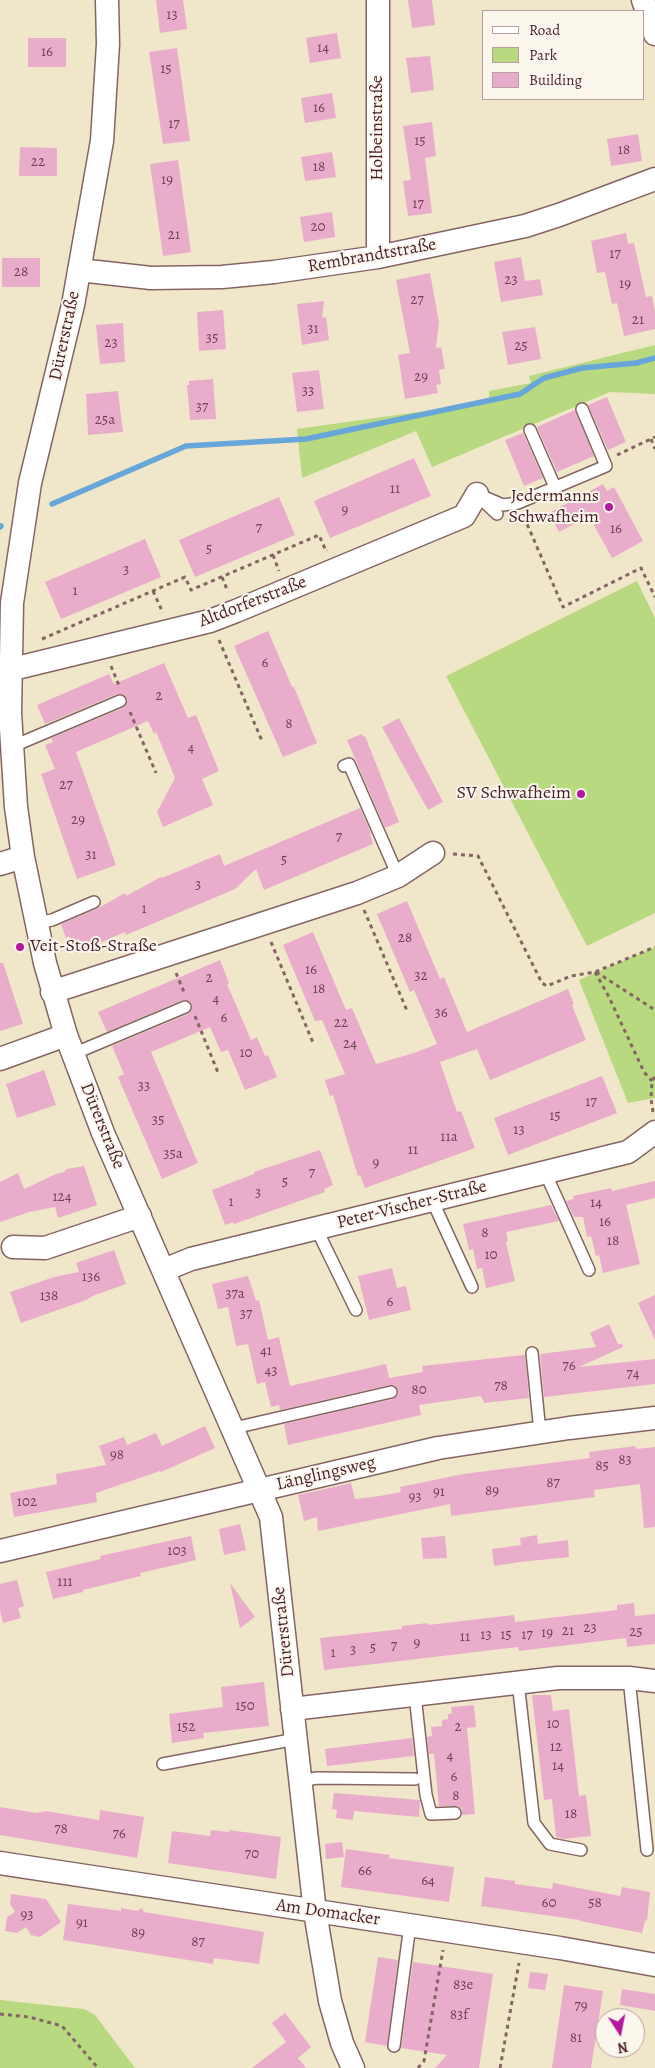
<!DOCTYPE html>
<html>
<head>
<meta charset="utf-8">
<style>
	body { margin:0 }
	#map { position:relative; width:655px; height:2068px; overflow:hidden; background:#f0e6ca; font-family:Alegreya,serif }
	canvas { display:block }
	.legend { position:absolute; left:482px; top:10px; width:162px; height:90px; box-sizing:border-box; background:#fbf7ec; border:1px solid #b4a19f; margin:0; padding:6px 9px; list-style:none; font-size:15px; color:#4a1f2b }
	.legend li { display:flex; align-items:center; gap:10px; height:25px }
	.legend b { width:25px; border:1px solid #b4a19f }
	.north { position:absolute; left:595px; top:2008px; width:50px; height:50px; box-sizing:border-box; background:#fbf7ec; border:1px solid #b4a19f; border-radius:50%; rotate:169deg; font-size:14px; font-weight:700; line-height:20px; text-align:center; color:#4a1f2b }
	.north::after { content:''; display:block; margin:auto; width:18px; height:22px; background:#b5179e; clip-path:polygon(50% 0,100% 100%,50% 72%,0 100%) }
</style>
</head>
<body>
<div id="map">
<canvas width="655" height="2068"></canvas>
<ul class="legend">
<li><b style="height:6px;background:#fff"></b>Road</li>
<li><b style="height:14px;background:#b8d980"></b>Park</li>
<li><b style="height:14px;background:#e9adcb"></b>Building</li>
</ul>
<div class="north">N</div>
</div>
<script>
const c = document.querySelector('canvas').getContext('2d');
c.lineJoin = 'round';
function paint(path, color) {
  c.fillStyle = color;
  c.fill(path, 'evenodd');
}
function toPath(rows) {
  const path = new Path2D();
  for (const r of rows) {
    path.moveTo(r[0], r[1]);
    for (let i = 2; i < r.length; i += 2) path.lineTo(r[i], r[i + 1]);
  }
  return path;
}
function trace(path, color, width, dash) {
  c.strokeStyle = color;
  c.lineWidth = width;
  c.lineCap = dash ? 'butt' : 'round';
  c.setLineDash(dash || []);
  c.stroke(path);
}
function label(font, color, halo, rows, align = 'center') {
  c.font = font + ' Alegreya,serif';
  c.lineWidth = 4;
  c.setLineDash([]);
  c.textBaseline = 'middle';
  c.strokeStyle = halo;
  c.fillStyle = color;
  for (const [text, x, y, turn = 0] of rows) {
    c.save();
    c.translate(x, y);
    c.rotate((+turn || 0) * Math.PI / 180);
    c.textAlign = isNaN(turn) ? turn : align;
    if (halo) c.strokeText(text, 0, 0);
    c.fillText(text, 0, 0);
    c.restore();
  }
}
paint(toPath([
	[655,345,655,394,610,392,432,467,416,431,302,478,297,429,489,402,489,391,531,383,529,376],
	[637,581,655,618,655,913,587,946,446,676],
	[655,947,655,1098,628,1103,579,980],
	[0,2000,84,2009,95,2015,135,2068,0,2068]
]), '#b8d980');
trace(toPath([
	[52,504,186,446,306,439,520,394,544,378,582,368,636,363,655,358],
	[0,527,1,526]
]), '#67a6d9', 5.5);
paint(toPath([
	[156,0,183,0,187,29,160,33],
	[408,0,432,0,435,25,412,28],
	[337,33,341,58,310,63,306,38],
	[28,38,66,38,66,67,28,67],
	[177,48,190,141,163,144,149,52],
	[430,56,434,90,411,93,406,58],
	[332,93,336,118,305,123,301,98],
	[432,122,436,156,425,158,432,213,408,216,403,181,411,180,403,126],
	[638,134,642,161,611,166,607,139],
	[20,147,57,148,57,176,19,176],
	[332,152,336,177,305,181,301,157],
	[178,160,191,252,163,256,150,164],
	[332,212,335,237,304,242,300,217],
	[626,233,628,244,634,243,646,297,652,296,655,312,655,329,624,336,617,303,612,304,605,272,597,273,591,241],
	[521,257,525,281,540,279,543,295,501,302,494,262],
	[2,258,40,258,40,287,2,287],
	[430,273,439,322,436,348,441,347,445,369,439,370,441,384,436,385,438,393,405,399,398,355,410,353,396,280],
	[324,301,322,318,326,317,329,340,302,345,297,304],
	[223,310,226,349,199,351,197,312],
	[123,323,125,362,100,364,96,325],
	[535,327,541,359,508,365,502,332],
	[319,370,324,409,297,412,292,373],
	[213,379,216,419,190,420,187,385,189,385,189,381],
	[118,391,123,432,88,435,86,394],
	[607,397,626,442,608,450,588,405],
	[575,410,594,456,557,472,537,427],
	[523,433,543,478,524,486,505,440],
	[414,458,431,496,330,538,314,501],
	[603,484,607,491,614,487,643,541,612,558,589,516,559,532,549,513],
	[279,497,295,535,195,577,179,540],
	[145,539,161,577,61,619,45,582],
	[268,631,292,687,294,687,317,743,283,757,234,646],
	[164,663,188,718,196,715,219,771,202,779,213,805,163,827,157,812,175,778,156,732,154,734,148,721,76,752,116,865,77,879,41,774,55,769,45,745,53,742,51,738,123,708,126,705,127,699,124,695,117,694,45,724,37,705,109,674,114,684],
	[399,718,443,802,428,810,382,727],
	[362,734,363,737,365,736,399,822,385,828,347,740],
	[360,808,371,833,370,834,373,844,264,890,256,869,235,889,126,935,125,932,76,953,69,936,66,938,61,924,97,909,125,893,126,896,161,877,162,878,220,854,224,866],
	[407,901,440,979,444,977,467,1032,568,989,574,1004,572,1005,586,1040,490,1080,477,1049,440,1062,457,1112,461,1111,475,1148,365,1188,360,1175,358,1176,333,1095,330,1096,325,1080,345,1074,322,1020,315,1021,283,945,313,932,346,1010,352,1008,376,1064,414,1053,437,1044,414,990,410,992,377,914],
	[220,960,229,983,227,984,251,1040,257,1037,265,1056,268,1055,277,1077,245,1090,228,1050,221,1052,210,1027,151,1052,198,1163,162,1179,118,1077,124,1074,112,1046,188,1014,191,1011,192,1005,189,1001,182,1000,107,1032,98,1012],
	[0,963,3,963,23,1024,0,1031],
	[44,1070,56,1105,17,1118,6,1084],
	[602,1076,617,1113,508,1155,494,1118],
	[320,1150,333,1185,324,1189,325,1192,234,1224,233,1222,225,1225,212,1190,254,1174,254,1172],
	[84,1166,97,1205,58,1218,55,1207,29,1212,0,1222,0,1182,18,1173,24,1189,56,1174,64,1172,67,1169],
	[655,1181,655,1198,626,1205,640,1264,603,1273,599,1255,596,1256,591,1236,587,1237,583,1217,574,1217,566,1201,574,1199,573,1196,611,1188,612,1191],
	[551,1205,559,1221,506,1232,508,1241,506,1242,515,1281,486,1288,482,1268,477,1269,473,1249,469,1250,463,1224],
	[114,1250,126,1284,95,1295,86,1300,21,1323,10,1292,54,1277,79,1272,76,1263],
	[392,1268,397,1288,406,1286,411,1310,369,1320,358,1276],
	[248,1276,256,1301,259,1300,268,1340,279,1337,290,1386,386,1364,389,1378,423,1372,422,1366,523,1355,525,1355,529,1398,484,1403,481,1396,419,1405,421,1415,288,1445,284,1424,393,1399,398,1395,398,1390,394,1385,389,1385,280,1410,279,1405,271,1407,265,1382,257,1384,248,1344,236,1346,228,1307,218,1309,212,1284],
	[655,1295,655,1340,638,1303],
	[609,1324,618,1344,622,1344,623,1347,579,1367,655,1359,655,1384,544,1397,540,1354,596,1347,590,1333],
	[205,1426,215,1448,161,1472,160,1471,96,1493,97,1502,14,1517,10,1493,57,1484,56,1474,106,1465,99,1446,124,1437,127,1445,156,1433,162,1446],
	[635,1446,636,1449,655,1447,655,1527,644,1528,640,1484,594,1490,595,1497,451,1516,450,1504,318,1531,317,1517,304,1521,298,1495,351,1483,355,1499,380,1496,401,1492,400,1487,463,1474,590,1458,589,1452],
	[240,1524,246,1550,224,1555,219,1529],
	[537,1535,538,1544,568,1540,569,1557,520,1562,494,1566,492,1549,521,1545,520,1538],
	[191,1536,196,1560,140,1573,141,1576,83,1590,83,1592,53,1599,46,1572,101,1559,100,1556],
	[445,1536,447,1558,423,1559,421,1538],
	[17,1580,24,1606,18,1608,21,1618,3,1623,0,1611,0,1584],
	[230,1583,255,1617,240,1628],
	[634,1603,635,1616,655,1614,655,1644,627,1647,626,1638,519,1651,518,1647,324,1670,320,1638,402,1629,402,1626,428,1623,428,1625,514,1615,515,1622,617,1610,617,1605],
	[264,1682,269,1726,203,1733,204,1738,172,1743,169,1714,223,1707,221,1687],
	[532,1695,551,1695,553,1711,569,1709,579,1796,586,1795,591,1836,563,1839,556,1837,552,1799,544,1800],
	[474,1705,476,1727,467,1728,475,1814,462,1815,462,1809,458,1806,439,1806,434,1754,429,1754,427,1737,432,1736,431,1727,442,1726,442,1720,448,1719,448,1714,452,1713,451,1707],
	[412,1738,414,1756,327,1766,325,1749],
	[334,1793,420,1800,419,1817,354,1811,353,1820,336,1818,337,1810,332,1809],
	[0,1807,37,1813,46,1811,99,1820,100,1810,144,1817,137,1858,0,1835],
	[211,1830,229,1832,229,1830,281,1837,276,1879,168,1863,172,1831,210,1836],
	[342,1842,344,1857,326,1859,325,1844],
	[346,1849,390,1855,389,1858,454,1867,449,1902,341,1887],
	[485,1877,515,1881,515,1884,552,1889,553,1883,620,1896,622,1887,650,1892,647,1920,645,1921,642,1933,580,1921,580,1920,481,1906],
	[11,1894,46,1899,61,1922,40,1937,31,1935,26,1927,17,1933,5,1931,7,1917,15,1912,10,1904],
	[68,1904,121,1911,121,1908,137,1911,142,1908,144,1912,264,1932,259,1964,214,1958,213,1964,63,1940],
	[378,1957,398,1960,387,2046,365,2042],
	[413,1962,493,1974,479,2068,435,2068,447,2055,401,2048],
	[530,1972,548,1974,545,1990,528,1988],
	[564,1985,603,1991,591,2068,552,2068],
	[622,1989,655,1994,655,2011,620,2005],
	[285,2013,311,2047,298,2058,306,2068,252,2068,286,2042,272,2023]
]), '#e9adcb');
const lane = toPath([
	[530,430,555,487],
	[477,494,503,505,518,503,606,466,582,409],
	[480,498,497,514],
	[11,747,120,701],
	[344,766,349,764,398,876],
	[37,923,52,920,94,902],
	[73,1054,185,1007],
	[545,1172,589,1270],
	[432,1200,472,1287],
	[316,1228,356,1310],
	[532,1353,540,1432],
	[234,1428,391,1392],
	[629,1678,647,1850],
	[518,1682,534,1823,550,1844,581,1850],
	[415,1695,426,1795,431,1814,455,1813],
	[163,1764,296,1739],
	[300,1781,317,1778,415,1779],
	[394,2046,410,1925]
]);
const street = toPath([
	[107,0,108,44,102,141,73,305,30,483,12,603,10,713,16,807,23,857,45,963,66,1035,103,1133,271,1517,315,1912,330,2001,342,2043,353,2068],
	[643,0,655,34],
	[378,257,378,0],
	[79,270,151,278,222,277,274,272,378,257,525,226,559,215,655,179],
	[0,672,210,621,236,611,464,516,477,494],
	[0,864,23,857],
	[52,992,357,893,398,876,433,853],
	[0,1059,66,1035],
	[13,1247,45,1248,140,1216],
	[164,1270,191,1259,628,1152,655,1132],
	[0,1551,438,1448,569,1428,655,1418],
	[292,1709,558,1678,629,1678,655,1681],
	[0,1863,560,1948,655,1965]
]);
trace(lane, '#846563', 14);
trace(street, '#846563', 25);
trace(toPath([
	[651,439,655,449],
	[617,455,655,437],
	[524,517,563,607,641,568,655,597],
	[273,555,279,571],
	[222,577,228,592],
	[153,591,163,613],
	[42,639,185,577,191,590,319,535,326,551,327,550],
	[219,640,262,741],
	[111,666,120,688],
	[130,712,156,773],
	[453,854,478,856,542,983,547,986,571,976,595,972,655,947],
	[364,910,408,1013],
	[271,942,314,1045],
	[595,972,609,997,644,1072,652,1081],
	[596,972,655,1010],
	[176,973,184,992],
	[195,1016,219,1075],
	[653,1112,651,1099,652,1081,655,1076],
	[0,2014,29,2017,62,2026,98,2068],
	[418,2068,424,2061,443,1950],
	[500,2068,519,1963]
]), '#846563', 3, [4, 4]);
trace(lane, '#fff', 11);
trace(street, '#fff', 22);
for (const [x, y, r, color] of [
	[609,507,5,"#b5179e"],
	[581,794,5,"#b5179e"],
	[20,947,5,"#b5179e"]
]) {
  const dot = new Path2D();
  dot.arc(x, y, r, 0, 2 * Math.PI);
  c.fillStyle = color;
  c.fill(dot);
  trace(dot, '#fbf7ec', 2);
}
label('15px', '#724253', null, [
	["13",172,15],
	["14",323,48],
	["16",47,52],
	["15",166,69],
	["16",319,108],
	["17",174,124],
	["15",420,141],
	["18",624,150],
	["22",38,162],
	["18",319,167],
	["19",167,180],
	["17",418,204],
	["20",318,227],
	["21",174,235],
	["17",615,254],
	["28",21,272],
	["23",511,280],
	["19",625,284],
	["27",417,300],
	["21",638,320],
	["31",313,329],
	["35",212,338],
	["23",111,343],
	["25",521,346],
	["29",421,377],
	["33",308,391],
	["37",202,407],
	["25a",105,420],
	["11",395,489],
	["9",345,510],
	["7",259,528],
	["16",616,529],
	["5",209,549],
	["3",126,570],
	["1",75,591],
	["6",265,663],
	["2",159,696],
	["8",289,724],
	["4",191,748],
	["27",66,785],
	["29",78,820],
	["7",339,837],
	["31",91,855],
	["5",284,860],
	["3",198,885],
	["1",144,909],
	["28",405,938],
	["16",311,970],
	["32",421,976],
	["2",209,978],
	["18",319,989],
	["4",216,999],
	["36",441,1013],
	["6",224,1018],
	["22",341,1023],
	["24",350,1044],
	["10",246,1053],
	["33",144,1086],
	["17",591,1102],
	["15",555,1116],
	["35",158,1120],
	["13",519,1130],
	["11a",449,1137],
	["11",413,1150],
	["35a",173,1154],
	["9",376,1163],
	["7",312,1173],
	["5",285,1182],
	["3",258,1193],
	["124",62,1197],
	["1",231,1202],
	["14",596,1203],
	["16",605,1222],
	["8",485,1233],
	["18",613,1241],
	["10",491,1255],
	["136",91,1277],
	["37a",235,1294],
	["138",49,1296],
	["6",390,1302],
	["37",246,1314],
	["41",266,1351],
	["76",569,1366],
	["43",271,1371],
	["74",633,1374],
	["78",501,1386],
	["80",419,1390],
	["98",117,1455],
	["83",625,1460],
	["85",602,1466],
	["87",553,1483],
	["89",492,1491],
	["91",439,1492],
	["93",415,1497],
	["102",27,1502],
	["103",177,1551],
	["111",65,1582],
	["23",590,1628],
	["21",568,1631],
	["25",636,1632],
	["19",547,1633],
	["13",486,1635],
	["15",506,1635],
	["17",527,1635],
	["11",465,1637],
	["9",417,1643],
	["7",394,1646],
	["5",373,1648],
	["3",353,1650],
	["1",333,1653],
	["150",245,1706],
	["10",553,1724],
	["152",186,1727],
	["2",458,1727],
	["12",556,1747],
	["4",450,1756],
	["14",558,1766],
	["6",454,1777],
	["8",456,1796],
	["18",571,1814],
	["78",61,1829],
	["76",119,1834],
	["70",252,1854],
	["66",365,1871],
	["64",428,1881],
	["60",549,1903],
	["58",595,1903],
	["93",27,1915],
	["91",82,1923],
	["89",138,1933],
	["87",198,1942],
	["83e",463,1985],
	["79",581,2006],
	["83f",459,2015],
	["81",576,2038]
]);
label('18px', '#4a1f2b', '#fbf7ec', [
	["Holbeinstraße",378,128,-90],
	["Rembrandtstraße",372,256,-10],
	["Dürerstraße",65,336,-78],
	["Altdorferstraße",253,602,-21],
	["Dürerstraße",102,1126,68],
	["Peter-Vischer-Straße",412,1205,-14],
	["Länglingsweg",326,1474,-13],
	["Dürerstraße",284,1632,-96],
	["Am Domacker",328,1913,8]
]);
label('18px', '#4a1f2b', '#fbf7ec', [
	["Jedermanns",599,497],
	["Schwafheim",599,518],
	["SV Schwafheim",571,794],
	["Veit-Stoß-Straße",30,947,"left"]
], 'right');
</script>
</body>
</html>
